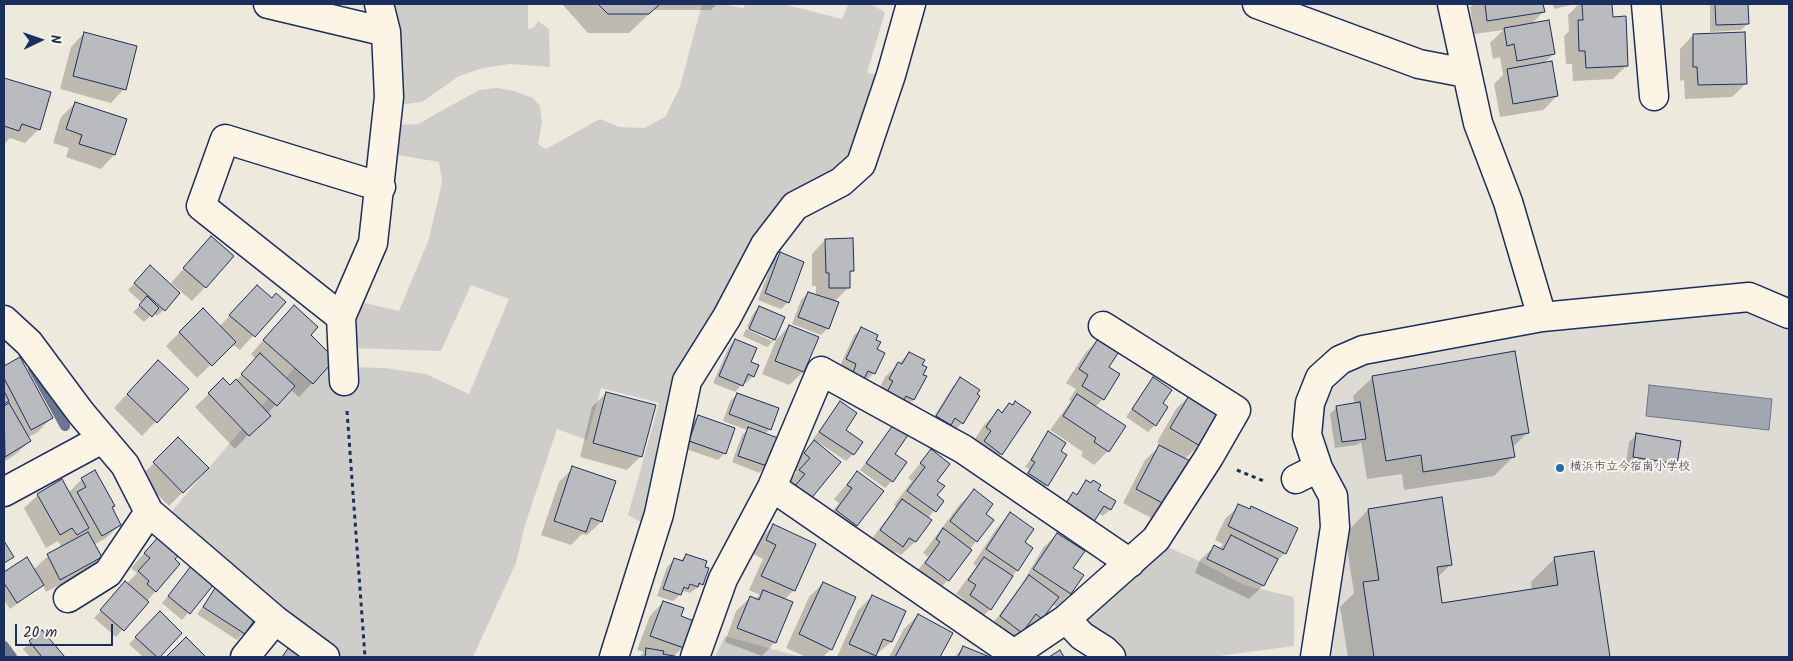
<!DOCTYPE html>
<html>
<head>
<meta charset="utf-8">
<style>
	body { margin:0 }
	#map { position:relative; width:1793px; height:661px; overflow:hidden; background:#eee9dd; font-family:Kalam,sans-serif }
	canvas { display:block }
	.frame { position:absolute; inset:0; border:5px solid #1b2f5e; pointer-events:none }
	.north { position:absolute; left:15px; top:15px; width:50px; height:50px; -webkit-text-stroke:4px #fcf5e5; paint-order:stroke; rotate:87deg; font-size:14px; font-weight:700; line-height:20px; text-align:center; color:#1b2f5e }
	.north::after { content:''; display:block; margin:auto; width:18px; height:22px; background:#1b2f5e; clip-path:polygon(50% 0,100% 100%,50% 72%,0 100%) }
	.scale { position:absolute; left:15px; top:624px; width:98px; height:22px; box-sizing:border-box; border:2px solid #1b2f5e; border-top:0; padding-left:6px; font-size:15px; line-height:18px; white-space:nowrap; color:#1b2f5e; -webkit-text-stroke:4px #fcf5e5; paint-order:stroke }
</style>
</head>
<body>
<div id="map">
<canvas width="1793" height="661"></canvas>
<div class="frame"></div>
<div class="north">N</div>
<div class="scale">20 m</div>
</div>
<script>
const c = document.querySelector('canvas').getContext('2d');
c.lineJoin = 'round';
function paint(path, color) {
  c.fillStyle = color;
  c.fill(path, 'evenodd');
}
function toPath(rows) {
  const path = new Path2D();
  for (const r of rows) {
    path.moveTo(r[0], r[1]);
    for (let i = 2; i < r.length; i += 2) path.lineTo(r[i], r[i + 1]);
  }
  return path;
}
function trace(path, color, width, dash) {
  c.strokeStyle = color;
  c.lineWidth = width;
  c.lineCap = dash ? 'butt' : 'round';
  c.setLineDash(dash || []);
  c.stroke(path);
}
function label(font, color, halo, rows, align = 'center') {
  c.font = font + ' Kalam,"Klee One",sans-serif';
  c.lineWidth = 4;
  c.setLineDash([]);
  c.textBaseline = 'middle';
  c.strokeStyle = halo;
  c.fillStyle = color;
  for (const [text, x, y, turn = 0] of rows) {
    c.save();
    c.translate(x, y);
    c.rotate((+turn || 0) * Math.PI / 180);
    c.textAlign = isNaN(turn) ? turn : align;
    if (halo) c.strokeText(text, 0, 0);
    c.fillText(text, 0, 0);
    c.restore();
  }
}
paint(toPath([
	[1744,311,1789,332,1789,657,1325,657,1345,514,1318,447,1321,406,1330,386,1349,369,1364,360,1505,337]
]), '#dedbd4');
paint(toPath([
	[392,4,528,4,528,29,534,28,538,21,549,29,550,67,510,64,483,68,459,76,422,102,397,105],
	[702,4,724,4,743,8,745,4,783,4,842,19,848,4,870,4,885,12,867,73,885,76,857,150,748,252,718,305,648,526,628,515,659,403,601,388,587,440,557,429,525,525,516,563,473,657,344,657,295,628,165,519,295,367,330,355,353,367,384,368,426,374,469,394,509,299,471,285,441,351,350,348,356,301,399,311,429,239,442,182,439,162,393,154,396,125,418,124,479,90,497,88,515,91,533,98,540,106,542,122,538,144,546,149,600,119,620,127,644,128,665,117,680,87],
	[1163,545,1197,560,1244,585,1294,597,1294,646,1211,657,1127,657,1093,631,1084,614],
	[725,636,801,657,715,657]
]), '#cfcdca');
const water = toPath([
	[1649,385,1772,399,1769,430,1646,416,1649,385]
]);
paint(water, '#a2a7af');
trace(water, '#6c778f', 1);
paint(toPath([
	[562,4,717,4,711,10,653,10,629,33,588,33],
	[1474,4,1542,4,1543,12,1531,25,1554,54,1543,64,1557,96,1543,110,1500,117,1494,84,1503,75,1500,57,1493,59,1490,43,1503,30,1474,34,1470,7],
	[1553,4,1575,4,1554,9],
	[1579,4,1611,4,1612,18,1627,65,1613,79,1573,81,1572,64,1566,64,1564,36,1569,31,1568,15],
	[1710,4,1747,4,1748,23,1741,30,1710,32],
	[84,33,124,89,111,103,60,89,71,47],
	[1693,35,1746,83,1732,97,1685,99,1684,80,1680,81,1680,49],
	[4,79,50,92,39,129,25,143,10,138,4,144],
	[75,103,114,155,101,169,66,157,69,148,53,143,61,117],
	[211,238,205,287,192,301,171,283],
	[825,240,852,270,849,274,849,287,834,302,828,328,821,335,792,324,801,300,808,293,816,296,816,286,812,286,812,254],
	[780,254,788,302,781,309,758,300,773,261],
	[143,274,164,310,157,316,153,313,144,322,133,312,142,303,128,290],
	[272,299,284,302,240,350,232,344,197,378,166,346,203,309,220,326,244,300],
	[759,307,783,318,774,340,767,347,743,336,746,329,772,341,772,338,747,327,753,314],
	[281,320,328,366,299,397,290,389,235,449,195,407,223,380,230,387,256,359,251,354],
	[789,326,803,372,789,385,762,374,776,340],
	[861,329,875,340,874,373,867,380,863,378,847,380,850,371,840,366,854,335],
	[1100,338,1103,399,1095,407,1124,426,1108,451,1094,465,1081,456,1083,452,1050,430,1071,401,1069,400,1076,389,1066,383,1086,352],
	[736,340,750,362,753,376,746,383,744,382,735,392,713,383,729,347],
	[909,353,921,366,913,400,900,413,877,393,885,377],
	[20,359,51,418,38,432,28,437,30,441,16,454,4,462,4,367],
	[145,375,187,389,142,436,114,408],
	[1373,377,1528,432,1512,448,1514,456,1494,476,1404,490,1402,474,1367,479,1361,442,1357,445,1335,448,1330,414,1337,407,1355,404,1353,396],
	[1153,378,1155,425,1148,432,1126,417],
	[960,379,975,395,962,423,955,430,930,423,953,386],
	[606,393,641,456,627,470,580,457,592,407],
	[737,394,770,429,765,434,776,439,766,466,759,473,732,462,742,435,747,430,723,421,730,401],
	[1190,395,1199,445,1185,459,1167,505,1153,519,1123,503,1145,460,1161,445,1157,442,1176,409],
	[840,403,844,431,853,454,846,461,819,443,809,499,787,484,797,472,791,467,815,440,813,439],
	[1009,404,1001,454,988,467,973,442,984,425,998,411,1001,413],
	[698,416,725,453,718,460,683,448,691,423],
	[893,427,892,481,885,488,860,470],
	[1049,433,1059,452,1047,485,1040,492,1022,481,1029,469,1025,467],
	[1636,435,1676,463,1669,470,1626,463,1629,442],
	[178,439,207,468,169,506,140,477],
	[931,451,936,496,942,501,928,518,930,520,915,542,901,555,896,552,888,560,867,545,896,507,894,505,912,481,908,478],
	[573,468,614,482,601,522,587,535,582,534,571,545,541,535,559,482],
	[857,472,856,525,842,539,823,524,839,503,834,499],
	[82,479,114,505,111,508,120,525,106,538,94,545,101,557,87,570,46,592,43,585,10,609,4,600,4,574,26,559,33,570,48,556,62,548,58,541,46,548,24,508,38,495,68,493],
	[1086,482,1115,502,1110,510,1103,516,1098,513,1059,512,1067,501,1073,494,1076,495],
	[974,491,976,541,948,580,934,594,912,578,928,557,923,553,960,504],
	[1239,506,1249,510,1252,507,1296,529,1285,553,1273,565,1263,586,1249,599,1195,573,1200,560,1214,547,1219,549,1223,544,1215,540,1225,519],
	[1368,510,1451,564,1437,578,1441,605,1532,591,1531,582,1554,559,1593,553,1609,657,1348,657,1340,607,1354,593,1345,534],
	[1010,514,1024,543,1017,570,990,609,977,623,957,609,964,599,956,594,977,566,973,564,997,528],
	[773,526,794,590,784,600,775,642,762,656,725,642,736,611,750,598,755,599,760,595,749,590,763,559,753,554,759,540],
	[1057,534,1072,568,1082,575,1070,594,1056,607,1052,604,1028,632,1024,629,1008,646,987,631,1022,584,1043,548],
	[147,550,174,560,179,564,116,637,94,618,137,573,131,568],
	[686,555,702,584,690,593,684,591,673,601,657,596,667,567,674,560,680,561],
	[185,575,212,584,182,620,162,603],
	[823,583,831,649,823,657,806,657,786,648,809,597],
	[216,589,244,633,237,640,197,614],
	[872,596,905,611,891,642,873,657,837,657,858,610],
	[663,602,679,616,683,647,674,656,678,657,639,657,644,652,637,650,650,616],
	[160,613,181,633,158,657,143,657,129,644],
	[918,615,952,633,939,657,889,657,904,629],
	[42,632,63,657,30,657,23,649],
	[963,648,987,657,954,657]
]), '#0003');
trace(toPath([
	[33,368,65,426],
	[4,646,12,657]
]), '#6c778f', 10);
const building = toPath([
	[598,4,660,4,649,14,608,14,598,4],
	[1485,4,1543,4,1545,12,1487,21,1485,4],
	[1582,4,1612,4,1613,17,1626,16,1628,66,1586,68,1585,51,1579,51,1578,20,1583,20,1582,4],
	[1715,4,1748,4,1749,24,1716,25,1715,4],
	[1549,20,1555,54,1517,61,1514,44,1507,46,1504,28,1549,20],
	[84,32,137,46,126,90,73,76,84,32],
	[1745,32,1747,84,1698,85,1697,67,1693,67,1693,34,1745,32],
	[1552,61,1558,96,1513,104,1507,69,1552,61],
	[4,78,51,92,40,130,22,124,19,131,4,126,4,78],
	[75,102,127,119,115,155,79,144,82,135,66,129,75,102],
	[211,236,234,256,206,288,183,268,211,236],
	[853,238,854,271,850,271,850,288,829,288,829,273,826,273,825,239,853,238],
	[780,252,804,262,789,303,765,293,780,252],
	[150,265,180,293,165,311,134,283,150,265],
	[257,285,272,298,276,293,286,302,255,337,229,315,257,285],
	[808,292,839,302,829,329,798,317,808,292],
	[147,296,159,308,152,317,139,305,147,296],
	[294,305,318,327,311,335,330,354,329,366,313,384,263,340,294,305],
	[759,306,785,317,775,340,749,329,759,306],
	[203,308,236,342,212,366,179,332,203,308],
	[789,325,819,337,804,372,775,361,789,325],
	[861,327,878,335,876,340,881,342,877,349,885,353,875,374,868,371,864,379,853,373,856,364,846,359,861,327],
	[1099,337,1120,350,1109,367,1120,374,1104,400,1082,386,1088,375,1079,369,1099,337],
	[735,339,757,348,751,362,759,365,754,377,748,374,743,386,719,376,735,339],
	[1515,351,1529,433,1511,436,1515,457,1423,472,1421,455,1386,461,1372,376,1515,351],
	[909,352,925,360,922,365,927,367,923,375,927,376,914,400,906,396,904,400,887,392,893,381,889,379,898,362,902,364,909,352],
	[260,353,295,386,277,406,241,374,260,353],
	[20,357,53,418,31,430,4,378,4,366,20,357],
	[158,360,189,389,157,423,127,394,158,360],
	[960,377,980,390,977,394,980,396,963,424,955,418,951,425,936,416,960,377],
	[1153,377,1172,390,1163,403,1168,407,1156,426,1132,409,1153,377],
	[223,378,230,385,236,379,271,416,249,436,208,393,223,378],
	[4,391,9,401,4,404,4,391],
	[606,392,656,405,642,457,593,443,606,392],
	[737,393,779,408,771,430,729,414,737,393],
	[1077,394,1126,426,1109,452,1094,442,1096,438,1063,416,1077,394],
	[1190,394,1219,411,1200,446,1170,428,1190,394],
	[840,401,857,413,846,430,863,442,854,455,819,432,840,401],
	[1015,401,1031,412,1002,455,984,441,991,431,986,427,998,409,1002,413,1009,403,1013,405,1015,401],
	[1360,402,1366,439,1342,442,1336,406,1360,402],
	[9,403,31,441,5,457,4,406,9,403],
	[698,415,735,428,726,454,689,441,698,415],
	[893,425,908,435,895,454,907,462,893,482,866,463,893,425],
	[748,427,778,438,767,466,738,456,748,427],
	[1048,431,1066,443,1061,451,1067,455,1048,486,1028,473,1035,462,1031,460,1048,431],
	[1636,433,1681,441,1677,464,1633,457,1636,433],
	[178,437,209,468,183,493,153,462,178,437],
	[814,440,841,462,810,500,794,487,805,474,799,470,810,458,804,453,814,440],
	[1159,445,1190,461,1168,506,1136,489,1159,445],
	[931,449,950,464,937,481,945,486,937,495,944,501,936,512,907,491,925,467,920,463,931,449],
	[572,466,616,481,602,522,591,518,586,532,554,521,572,466],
	[95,470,115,506,112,507,121,525,102,536,77,492,86,487,81,478,95,470],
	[857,471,884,491,857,526,836,510,852,488,847,485,857,471],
	[62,479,89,528,77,535,72,528,60,535,37,494,62,479],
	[1086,480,1091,483,1093,480,1101,485,1098,490,1116,501,1111,510,1104,506,1093,523,1065,505,1073,492,1077,495,1086,480],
	[974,489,993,504,986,514,994,520,977,542,950,521,974,489],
	[1442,497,1452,565,1437,567,1442,603,1558,585,1554,557,1594,551,1610,657,1374,657,1363,582,1379,580,1368,509,1442,497],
	[902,499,932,520,916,542,909,538,903,547,880,530,902,499],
	[1238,504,1250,509,1251,506,1298,528,1286,554,1228,526,1238,504],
	[1010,512,1034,529,1025,542,1033,548,1018,571,986,549,1010,512],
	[773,524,816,544,795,591,761,576,776,545,766,540,773,524],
	[943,528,972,550,949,581,925,563,940,542,936,539,943,528],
	[88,532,102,557,60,580,47,554,88,532],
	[1057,533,1085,551,1073,568,1084,575,1071,594,1033,569,1057,533],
	[160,535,181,553,175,559,180,564,156,592,147,584,149,581,138,571,150,558,144,553,160,535],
	[1231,535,1278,559,1264,586,1207,559,1214,545,1223,550,1231,535],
	[4,541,14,557,4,563,4,541],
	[686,554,707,561,705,567,709,568,703,585,699,583,698,587,690,584,688,589,684,587,681,595,663,589,674,558,683,561,686,554],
	[27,557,44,585,17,603,4,583,4,572,27,557],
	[984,557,1013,576,991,610,970,595,976,585,968,580,984,557],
	[191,566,214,584,190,614,168,596,191,566],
	[1029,575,1059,597,1042,619,1036,614,1022,633,1000,616,1029,575],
	[125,581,149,602,124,631,100,610,125,581],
	[823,582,856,597,832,650,799,634,823,582],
	[215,588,250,609,247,614,255,619,245,634,203,607,215,588],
	[763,590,793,602,776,643,737,628,750,596,759,600,763,590],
	[872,595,906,611,892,642,883,639,876,656,849,644,872,595],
	[663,601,684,608,681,616,694,621,684,648,650,636,663,601],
	[160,611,182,633,160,657,157,657,135,637,160,611],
	[918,614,953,633,940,657,895,657,918,614],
	[42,630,65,657,42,657,29,641,42,630],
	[186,637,206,657,166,657,186,637],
	[291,644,311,657,282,657,291,644],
	[963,646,990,657,958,657,963,646],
	[646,648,664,651,663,654,679,657,645,657,646,648],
	[1060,650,1064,657,1049,657,1060,650]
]);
paint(building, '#babbbe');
trace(building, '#1b2f5e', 1);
const minor = toPath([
	[268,4,386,32],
	[1257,4,1419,64,1466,73],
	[1452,4,1478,123,1508,202,1542,317],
	[1646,4,1654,96],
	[341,317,201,206,225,139,381,187],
	[4,320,29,343,81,413,125,465,149,512,275,620,325,657],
	[344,381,341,317,373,243,389,97,386,32,379,4],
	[1296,479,1318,468],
	[772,487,1014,654,1066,619,1156,539,1209,457,1236,410,1103,326],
	[4,492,102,439],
	[68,598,108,573,149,512],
	[1066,619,1082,636,1104,650,1111,657],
	[245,657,275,620],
	[614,657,659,514,687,381,727,317,765,245,795,206,841,182,861,164,891,75,911,4],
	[695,657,723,579,772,487,821,371,963,449,1130,563],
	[1315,657,1335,527,1333,496,1318,468,1307,435,1310,403,1320,378,1340,360,1363,350,1542,317,1749,297,1789,314]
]);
trace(minor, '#1b2f5e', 31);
trace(toPath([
	[347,411,365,657],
	[1237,470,1266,482]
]), '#1b2f5e', 3, [4, 4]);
trace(minor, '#fcf5e5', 28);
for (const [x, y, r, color] of [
	[1560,468,5,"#1f6fb2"]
]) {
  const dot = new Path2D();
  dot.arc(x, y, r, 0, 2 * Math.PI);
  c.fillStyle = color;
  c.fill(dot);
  trace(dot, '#fcf5e5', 2);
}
label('12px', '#1b2f5e', '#fcf5e5', [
	["横浜市立今宿南小学校",1570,468]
], 'left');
</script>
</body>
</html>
